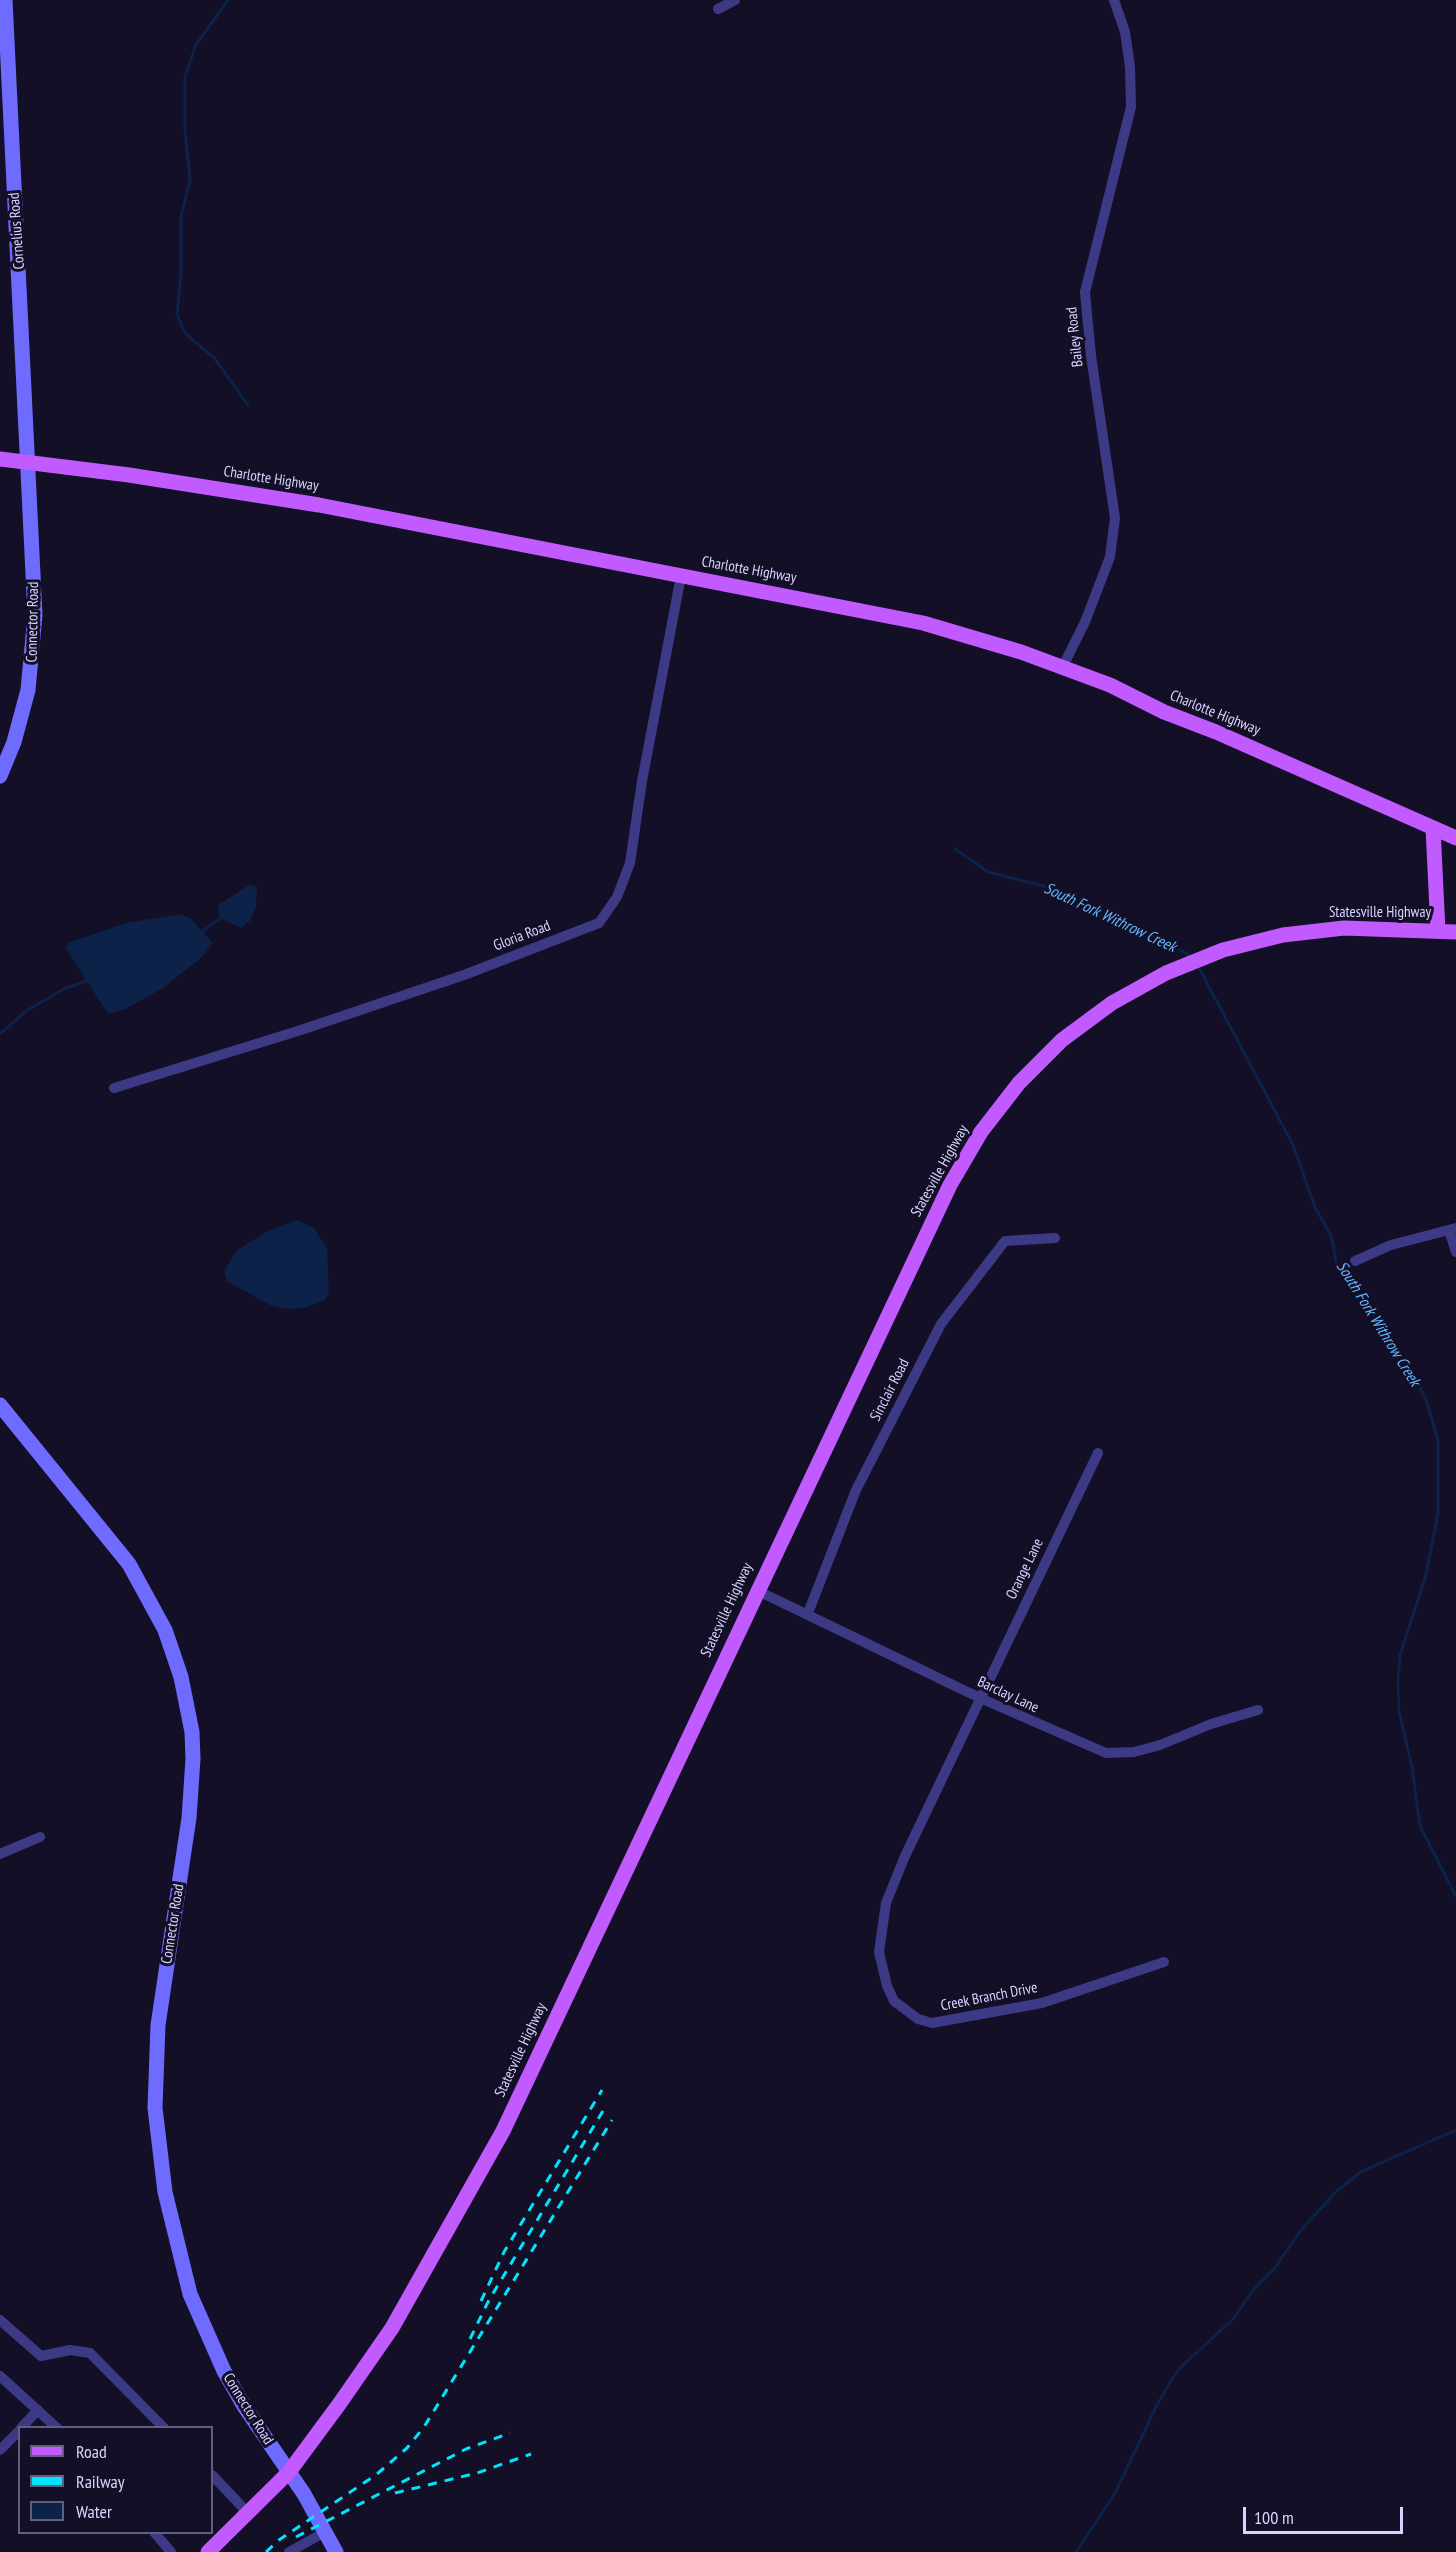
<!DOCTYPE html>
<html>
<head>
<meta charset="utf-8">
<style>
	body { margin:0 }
	#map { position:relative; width:1456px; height:2552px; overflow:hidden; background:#130f26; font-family:"PT Sans Narrow",sans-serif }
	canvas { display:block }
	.legend { position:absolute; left:18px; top:2426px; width:195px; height:108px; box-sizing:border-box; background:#130f26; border:2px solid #625e7d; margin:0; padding:8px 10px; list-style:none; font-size:18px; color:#d9d4ff }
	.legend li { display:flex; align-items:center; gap:12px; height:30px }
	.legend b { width:30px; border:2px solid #625e7d }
	.scale { position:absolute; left:1243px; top:2507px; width:160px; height:27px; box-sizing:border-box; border:3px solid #d9d4ff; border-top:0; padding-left:8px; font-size:18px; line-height:21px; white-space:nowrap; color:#d9d4ff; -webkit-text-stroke:4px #130f26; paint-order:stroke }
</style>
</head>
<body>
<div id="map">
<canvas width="1456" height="2552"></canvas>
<ul class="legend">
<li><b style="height:8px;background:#c25bff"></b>Road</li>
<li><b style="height:8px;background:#00e5ff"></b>Railway</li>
<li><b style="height:16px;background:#0c2248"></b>Water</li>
</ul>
<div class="scale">100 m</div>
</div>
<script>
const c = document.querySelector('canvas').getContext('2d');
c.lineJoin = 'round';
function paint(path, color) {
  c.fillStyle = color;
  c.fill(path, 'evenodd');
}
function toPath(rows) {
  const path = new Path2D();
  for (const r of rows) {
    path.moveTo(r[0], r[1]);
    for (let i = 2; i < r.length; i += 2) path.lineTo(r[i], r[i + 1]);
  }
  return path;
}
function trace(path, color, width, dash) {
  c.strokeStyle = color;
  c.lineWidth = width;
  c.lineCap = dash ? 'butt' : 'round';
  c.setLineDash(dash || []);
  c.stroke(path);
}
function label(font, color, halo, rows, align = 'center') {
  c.font = font + ' "PT Sans Narrow",sans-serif';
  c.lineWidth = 6;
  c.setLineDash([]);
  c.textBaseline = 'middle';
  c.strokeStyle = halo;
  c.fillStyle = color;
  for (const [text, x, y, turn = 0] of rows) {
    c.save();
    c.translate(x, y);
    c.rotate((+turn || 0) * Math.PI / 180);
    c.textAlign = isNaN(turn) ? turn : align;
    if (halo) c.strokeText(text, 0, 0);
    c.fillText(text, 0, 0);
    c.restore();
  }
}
paint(toPath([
	[249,885,257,887,256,907,250,921,241,928,220,918,218,907,221,903],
	[181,914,190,918,213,943,202,957,163,988,126,1009,108,1014,65,947,68,943,126,923],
	[297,1220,314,1228,327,1248,329,1292,325,1300,305,1308,285,1309,270,1305,227,1281,224,1272,236,1251,266,1232]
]), '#0c2248');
trace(toPath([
	[228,0,196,45,185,76,185,130,190,180,181,217,181,272,177,315,185,333,215,359,248,405],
	[955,849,988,872,1043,886,1100,915,1159,937,1192,957],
	[201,932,222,917],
	[1197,964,1293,1145,1315,1207,1332,1238,1336,1262,1375,1327,1419,1385,1427,1402,1438,1441,1438,1513,1426,1575,1400,1655,1398,1681,1399,1711,1412,1767,1420,1826,1456,1896],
	[0,1034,26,1011,64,989,89,980],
	[1076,2552,1115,2493,1157,2405,1172,2379,1182,2366,1233,2319,1253,2290,1274,2269,1301,2230,1337,2191,1362,2171,1456,2130]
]), '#0c2248', 3);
trace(toPath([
	[718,9,735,0],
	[1063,666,1085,622,1110,557,1115,518,1091,356,1085,292,1131,107,1130,67,1125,32,1114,0],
	[114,1088,301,1030,464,975,599,923,617,897,630,863,642,781,681,576],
	[1449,1230,1456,1252],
	[1355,1261,1391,1245,1456,1228],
	[1098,1453,905,1856,886,1903,879,1952,887,1986,894,2001,918,2019,932,2023,1042,2003,1164,1962],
	[756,1590,980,1698,1106,1753,1134,1752,1160,1745,1211,1724,1258,1710],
	[808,1613,856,1490,941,1324,1005,1241,1055,1238],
	[0,1854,40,1837],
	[0,2320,41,2356,70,2350,90,2353,164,2428],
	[0,2376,57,2428],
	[21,2428,38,2410],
	[0,2450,20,2430],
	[212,2475,247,2512],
	[154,2532,171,2552],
	[289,2552,325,2532]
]), '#3d3a85', 10);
trace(toPath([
	[0,776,14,742,28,690,35,615,5,0],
	[0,1405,129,1564,165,1630,181,1677,192,1732,193,1759,189,1818,158,2025,155,2108,165,2192,190,2294,224,2371,244,2406,304,2494,336,2552]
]), '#6f6bff', 15);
trace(toPath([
	[0,459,129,475,319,505,923,623,1021,652,1110,685,1164,712,1216,732,1456,838],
	[1433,828,1438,931],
	[208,2552,289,2472,340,2403,392,2328,503,2131,950,1185,981,1132,1019,1083,1062,1040,1112,1003,1166,973,1223,950,1283,935,1344,928,1456,932]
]), '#c25bff', 15);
trace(toPath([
	[481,2301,504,2252,602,2090],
	[470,2339,489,2300,606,2106],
	[395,2493,477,2473,531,2454],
	[296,2537,466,2449,510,2433],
	[266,2552,279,2540,377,2474,407,2448,424,2427,612,2120]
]), '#00e5ff', 3, [9, 8]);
label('15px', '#d9d4ff', '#130f26', [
	["Cornelius Road",17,231,-94],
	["Bailey Road",1075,337,-96],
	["Charlotte Highway",271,479,9],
	["Charlotte Highway",749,570,10],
	["Connector Road",33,622,-89],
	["Charlotte Highway",1215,713,22],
	["Statesville Highway",1380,913],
	["Gloria Road",522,936,-21],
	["Statesville Highway",940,1171,-61],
	["Sinclair Road",890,1390,-63],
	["Orange Lane",1025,1569,-64],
	["Statesville Highway",727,1610,-65],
	["Barclay Lane",1008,1695,25],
	["Connector Road",173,1924,-81],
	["Creek Branch Drive",989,1997,-11],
	["Statesville Highway",521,2050,-65],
	["Connector Road",248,2409,58]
]);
label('italic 16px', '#62b6ff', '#130f26', [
	["South Fork Withrow Creek",1110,918,25],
	["South Fork Withrow Creek",1378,1324,58]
]);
</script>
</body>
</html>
